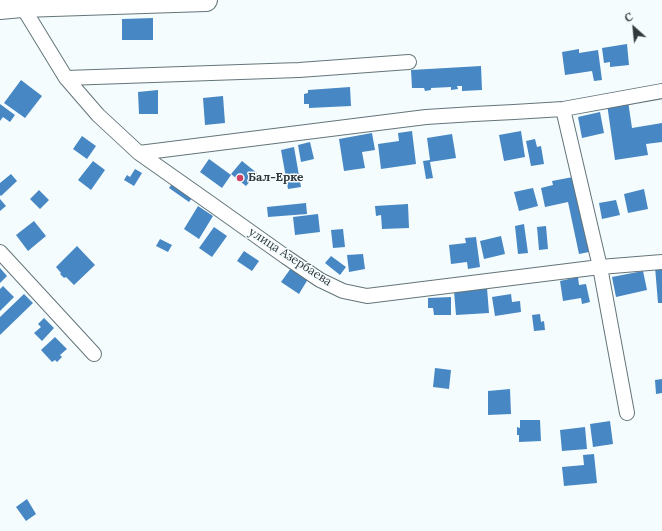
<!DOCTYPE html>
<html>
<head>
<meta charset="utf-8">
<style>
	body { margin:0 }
	#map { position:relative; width:662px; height:531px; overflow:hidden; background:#f4fcfe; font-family:Lora,serif }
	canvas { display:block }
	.north { position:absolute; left:614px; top:8px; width:40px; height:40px; -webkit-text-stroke:3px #f4fcfe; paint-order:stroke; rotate:333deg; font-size:11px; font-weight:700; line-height:16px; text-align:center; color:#32393c }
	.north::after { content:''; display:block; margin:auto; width:14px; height:18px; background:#32393c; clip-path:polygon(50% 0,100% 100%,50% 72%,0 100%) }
</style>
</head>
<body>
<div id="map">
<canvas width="662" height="531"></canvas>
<div class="north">С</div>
</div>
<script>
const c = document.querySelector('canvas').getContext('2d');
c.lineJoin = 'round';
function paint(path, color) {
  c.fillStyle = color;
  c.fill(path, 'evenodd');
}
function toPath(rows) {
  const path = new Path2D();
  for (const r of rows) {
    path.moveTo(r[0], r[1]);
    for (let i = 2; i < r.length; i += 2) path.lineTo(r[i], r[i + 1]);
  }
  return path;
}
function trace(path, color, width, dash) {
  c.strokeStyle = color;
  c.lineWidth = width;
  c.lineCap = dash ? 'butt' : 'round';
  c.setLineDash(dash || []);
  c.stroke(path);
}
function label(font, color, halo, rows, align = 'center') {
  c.font = font + ' Lora,serif';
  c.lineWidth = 3;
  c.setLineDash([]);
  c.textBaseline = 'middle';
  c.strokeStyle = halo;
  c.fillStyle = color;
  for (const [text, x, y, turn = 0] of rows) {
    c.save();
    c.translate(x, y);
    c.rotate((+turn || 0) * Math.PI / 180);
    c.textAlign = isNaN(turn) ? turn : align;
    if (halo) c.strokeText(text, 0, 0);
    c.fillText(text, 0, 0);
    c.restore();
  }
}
paint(toPath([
	[153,18,153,40,122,40,122,19],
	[627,44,629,65,610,67,610,62,604,63,602,48],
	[579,49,579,53,598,50,602,80,594,81,592,71,565,75,562,52],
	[481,66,482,90,462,91,462,86,457,86,458,89,451,90,451,87,431,88,431,90,425,91,424,88,412,88,411,70],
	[21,80,42,96,25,118,4,103],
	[350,87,351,106,309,108,309,104,304,104,304,94,308,93,308,90],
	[158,90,158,114,139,114,138,92],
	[223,96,225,123,205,125,203,98],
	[628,101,632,128,662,123,662,142,646,144,648,155,615,160,607,104],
	[0,104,15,115,10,122,3,117,0,121],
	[600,112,604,133,582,138,578,117],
	[412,131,416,164,381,169,378,144,399,141,398,133],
	[521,131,525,157,504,161,499,135],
	[372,133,375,150,362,152,365,168,344,171,339,139],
	[452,134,456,158,430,162,433,178,426,179,423,161,430,160,427,138],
	[82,136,96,146,87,159,73,149],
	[535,139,537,147,541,146,544,164,531,166,526,141],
	[310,142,314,159,301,162,298,145],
	[294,147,301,187,288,189,281,150],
	[209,159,231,175,222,188,200,172],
	[93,161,105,170,91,190,78,180],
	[242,161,257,173,246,186,231,174],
	[135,169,142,173,134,186,124,180,127,175,130,177],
	[11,174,17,181,1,196,0,195,0,183],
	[573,177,589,252,579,254,568,202,545,207,541,188,553,185,552,181],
	[174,181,194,195,189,202,169,188],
	[533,188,538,206,519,211,514,192],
	[644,189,648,209,628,213,624,194],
	[39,190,49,200,40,209,30,199],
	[0,199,6,206,0,211],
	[616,200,620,215,602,219,599,203],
	[306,203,307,214,268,217,267,207],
	[408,204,409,228,382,229,381,215,376,216,375,206],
	[198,206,213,216,199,239,184,229],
	[318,214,320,232,295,235,293,217],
	[34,221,46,236,28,251,16,235],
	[524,224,528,253,518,254,515,226],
	[546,226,548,249,539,250,537,227],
	[214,227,227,236,212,257,199,248],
	[343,229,345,247,333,248,331,230],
	[501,236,505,254,484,259,480,241],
	[476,237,480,267,468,269,467,262,451,264,449,245,466,243,465,238],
	[160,239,172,245,168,252,156,246],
	[77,246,95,265,74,285,66,277,64,278,60,274,61,273,56,267],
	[244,251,259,261,252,271,237,261],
	[363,254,365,269,349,272,347,255],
	[331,256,346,267,340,275,325,263],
	[655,267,662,267,662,303,658,303],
	[0,268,7,276,0,283],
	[291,268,308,279,299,294,281,282],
	[643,271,647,290,616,297,612,277],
	[578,277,579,285,586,284,590,302,582,304,581,298,563,301,560,281],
	[3,286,14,297,0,311,0,289],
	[487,288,489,313,456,315,454,291],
	[24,294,33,303,0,335,0,317],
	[511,294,512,302,520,301,521,312,495,316,492,297],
	[451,297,451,315,434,315,433,308,428,308,428,298],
	[540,314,541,322,544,321,545,330,534,331,532,315],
	[44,318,54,328,42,341,34,333,41,327,38,324],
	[55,337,67,349,60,355,62,357,57,362,55,360,52,362,41,350],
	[435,368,451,370,449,389,433,387],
	[662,379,662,393,656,394,655,380],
	[510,389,511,414,488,415,488,391],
	[520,420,540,420,541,441,519,442,519,435,517,435,517,427,520,428],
	[610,421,613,444,593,447,590,424],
	[585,427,587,449,562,451,560,430],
	[594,454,597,483,564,486,562,467,584,465,583,455],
	[27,499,36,514,26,521,16,507]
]), '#4787c3');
const street = toPath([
	[22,6,66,78,299,70,409,62],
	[66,78,98,115,139,153,210,203,286,257,320,280,343,291,367,296,600,267,662,262],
	[563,109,600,267,627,413],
	[139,153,426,117,474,114,514,112,563,109,662,91],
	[0,252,94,354]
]);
const primary = toPath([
	[0,8,22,6,206,0]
]);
trace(street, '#64757a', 16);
trace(primary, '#64757a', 24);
trace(street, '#fff', 14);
trace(primary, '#fff', 22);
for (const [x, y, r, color] of [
	[240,178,4,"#d14162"]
]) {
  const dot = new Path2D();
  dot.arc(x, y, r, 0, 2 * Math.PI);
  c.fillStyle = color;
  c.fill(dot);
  trace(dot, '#f4fcfe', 1.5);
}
label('bold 12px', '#32393c', '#f4fcfe', [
	["Бал-Ерке",248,178]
], 'left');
label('12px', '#32393c', '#f4fcfe', [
	["улица Азербаева",290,257,33]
]);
</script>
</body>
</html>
